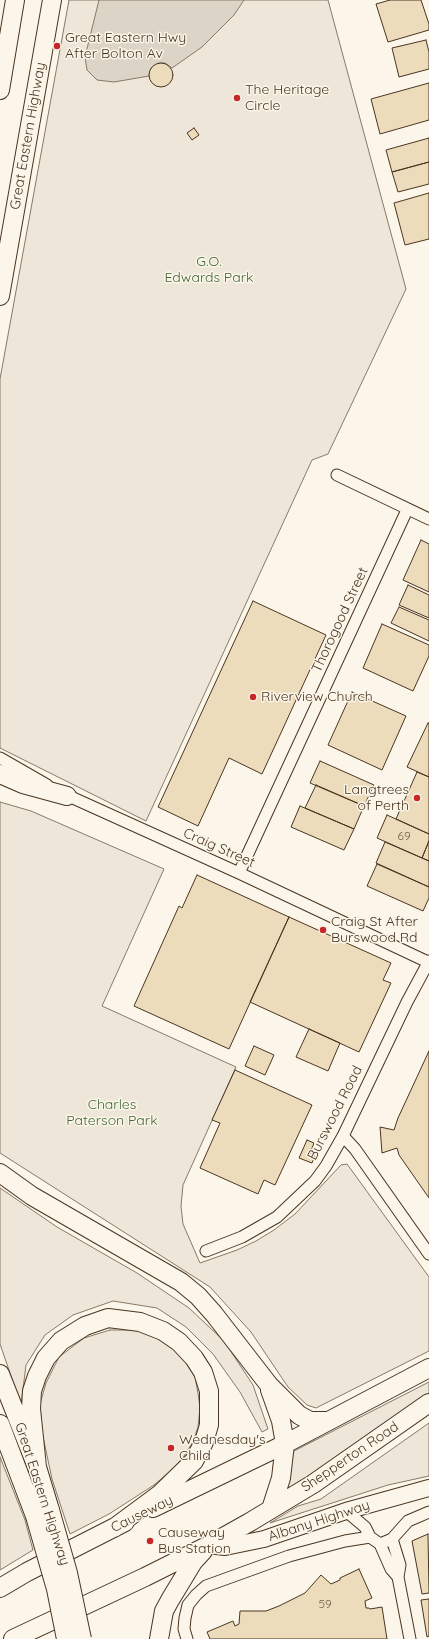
<!DOCTYPE html>
<html>
<head>
<meta charset="utf-8">
<style>
	body { margin:0 }
	canvas { display:block; background:#fbf6e9 }
</style>
</head>
<body>
<canvas width="429" height="1639"></canvas>
<script>
const c = document.querySelector('canvas').getContext('2d');
c.lineJoin = 'round';
function paint(path, color) {
  c.fillStyle = color;
  c.fill(path, 'evenodd');
}
function toPath(rows) {
  const path = new Path2D();
  for (const r of rows) {
    if (r.length === 3) {
      path.moveTo(r[0] + r[2], r[1]);
      path.arc(r[0], r[1], r[2], 0, 2 * Math.PI);
      continue;
    }
    path.moveTo(r[0], r[1]);
    for (let i = 2; i < r.length; i += 2) path.lineTo(r[i], r[i + 1]);
  }
  return path;
}
function trace(path, color, width, dash) {
  c.strokeStyle = color;
  c.lineWidth = width;
  c.lineCap = dash ? 'butt' : 'round';
  c.setLineDash(dash || []);
  c.stroke(path);
}
function label(font, color, halo, rows, align = 'center') {
  c.font = font + ' Quicksand,sans-serif';
  c.lineWidth = 3;
  c.setLineDash([]);
  c.textBaseline = 'middle';
  c.strokeStyle = halo;
  c.fillStyle = color;
  for (const [text, x, y, turn = 0] of rows) {
    c.save();
    c.translate(x, y);
    c.rotate((+turn || 0) * Math.PI / 180);
    c.textAlign = isNaN(turn) ? turn : align;
    if (halo) c.strokeText(text, 0, 0);
    c.fillText(text, 0, 0);
    c.restore();
  }
}
const green = toPath([
	[69,0,328,0,406,289,328,454,312,460,146,821,0,748,0,379,69,0],
	[0,802,31,811,164,869,102,1006,236,1067,183,1185,181,1206,183,1224,200,1263,237,1250,256,1241,274,1230,295,1214,341,1165,347,1164,429,1277,429,1351,316,1408,307,1405,288,1387,251,1332,210,1287,0,1153,0,802],
	[0,1188,57,1227,137,1273,189,1308,224,1341,253,1385,268,1429,262,1432,240,1392,213,1354,186,1327,157,1308,113,1301,73,1315,45,1335,26,1365,21,1405,0,1344,0,1188],
	[110,1330,138,1330,162,1338,174,1348,188,1364,195,1377,198,1393,200,1408,198,1427,193,1442,184,1456,174,1468,154,1485,109,1514,70,1534,52,1479,42,1432,40,1404,46,1383,59,1357,84,1338,110,1330],
	[429,1382,429,1395,288,1491,287,1465,292,1452,429,1382],
	[429,1423,429,1476,388,1485,270,1523,298,1506,321,1499,429,1423],
	[0,1457,25,1520,33,1550,0,1570,0,1457]
]);
paint(green, '#ede6d9');
trace(green, '#887966', 1);
const water = toPath([
	[99,0,244,0,234,15,202,47,172,68,165,63,159,63,151,68,149,76,114,82,97,80,87,70,85,57,99,0]
]);
paint(water, '#dcd4c6');
trace(water, '#887966', 1);
const building = toPath([
	[390,0,421,0,429,24,429,30,388,42,376,4,390,0],
	[426,40,429,52,429,69,399,77,392,48,426,40],
	[161,75,12],
	[429,83,429,120,380,134,371,99,429,83],
	[194,128,199,135,192,140,187,133,194,128],
	[429,138,429,162,392,172,386,150,429,138],
	[429,162,429,184,398,192,392,172,429,162],
	[429,193,429,239,405,245,394,203,429,193],
	[421,540,429,544,429,592,403,580,421,540],
	[408,585,429,595,429,618,399,605,408,585],
	[253,601,326,635,262,774,229,758,198,826,158,807,253,601],
	[399,607,429,620,429,641,391,623,399,607],
	[382,624,429,645,429,656,413,691,363,668,382,624],
	[352,692,406,716,382,770,328,745,352,692],
	[428,723,429,723,429,777,407,767,428,723],
	[320,761,374,785,364,806,310,783,320,761],
	[417,772,429,777,429,834,396,819,417,772],
	[316,785,364,806,354,829,305,808,316,785],
	[300,806,354,829,344,850,291,827,300,806],
	[387,815,429,834,429,841,422,858,377,838,387,815],
	[429,841,429,861,422,858,429,841],
	[385,842,429,861,429,887,376,863,385,842],
	[377,864,429,887,429,898,423,911,367,886,377,864],
	[197,875,289,917,229,1049,134,1006,179,906,182,908,197,875],
	[289,917,391,963,383,980,391,983,359,1052,250,1002,289,917],
	[309,1029,340,1043,328,1071,296,1057,309,1029],
	[254,1046,274,1055,265,1075,245,1066,254,1046],
	[429,1051,429,1198,399,1155,397,1148,382,1153,380,1127,394,1130,398,1118,429,1051],
	[235,1070,312,1105,275,1185,264,1180,258,1194,200,1168,220,1123,212,1120,235,1070],
	[307,1140,314,1143,310,1153,315,1156,312,1163,299,1158,307,1140],
	[428,1534,429,1593,422,1594,412,1541,428,1534],
	[359,1569,372,1598,365,1601,366,1608,369,1608,370,1609,382,1607,387,1639,210,1639,207,1632,233,1621,235,1626,239,1624,240,1611,266,1611,279,1606,305,1593,321,1575,331,1584,340,1580,340,1578,359,1569],
	[429,1599,429,1636,427,1637,421,1600,429,1599]
]);
paint(building, '#ecdcbc');
trace(building, '#4a3520', 1);
const minor = toPath([
	[337,475,429,519],
	[0,758,47,785],
	[62,793,239,873,428,962],
	[239,873,407,510],
	[343,1136,355,1149,429,1254],
	[206,1251,242,1237,277,1217,315,1181,326,1166,343,1136,407,1002,429,961],
	[346,1511,365,1527,370,1537,380,1544,392,1539,408,1521,429,1512],
	[392,1539,400,1565,398,1577,410,1639],
	[380,1544,391,1569,398,1577],
	[187,1639,184,1629,185,1618,188,1605,196,1595,206,1586,289,1556,345,1541,370,1537]
]);
const secondary = toPath([
	[209,1545,225,1547,264,1539,346,1511,429,1488]
]);
const trunk = toPath([
	[0,90,15,0],
	[0,296,52,0],
	[0,774,23,784,67,796],
	[0,1173,32,1196,181,1282,198,1296,214,1314,269,1385,299,1415,310,1421,328,1421],
	[0,1374,37,1467,50,1510],
	[270,1390,281,1421,285,1444,281,1478,271,1509],
	[0,1424,35,1516],
	[37,1467,31,1409,32,1391,37,1376,46,1358,61,1341,85,1326,108,1318,140,1322,163,1331,179,1342,194,1358,203,1372,209,1391,209,1425,204,1442,194,1461,160,1494,114,1528],
	[153,1508,285,1444,429,1368],
	[0,1588,27,1572,125,1522],
	[13,1639,145,1577,209,1545,250,1522,313,1484,429,1403],
	[159,1639,164,1611,170,1600,193,1562,203,1551]
]);
trace(minor, '#4a3520', 13);
trace(secondary, '#4a3520', 18);
trace(trunk, '#4a3520', 20);
trace(minor, '#fbf6e9', 11);
trace(secondary, '#fbf6e9', 16);
trace(trunk, '#fbf6e9', 18);
const trunkBridge = toPath([
	[50,1510,68,1573,82,1639],
	[35,1516,56,1589,66,1639]
]);
trace(trunkBridge, '#4a3520', 20, []);
trace(trunkBridge, '#fbf6e9', 18);
for (const [x, y, r, color] of [
	[57,46,4,"#c62828"],
	[237,98,4,"#c62828"],
	[253,697,4,"#c62828"],
	[417,798,4,"#c62828"],
	[323,930,4,"#c62828"],
	[171,1448,4,"#c62828"],
	[150,1541,4,"#c62828"]
]) {
  const dot = new Path2D();
  dot.arc(x, y, r, 0, 2 * Math.PI);
  c.fillStyle = color;
  c.fill(dot);
  trace(dot, '#fbf6e9', 1.5);
}
label('12px', '#725f47', null, [
	["69",404,836],
	["59",325,1604]
]);
label('14px', '#4a3520', '#fbf6e9', [
	["Great Eastern Hwy",65,38],
	["After Bolton Av",65,54],
	["The Heritage",245,90],
	["Circle",245,106],
	["Riverview Church",261,697],
	["Langtrees",409,790,"right"],
	["of Perth",409,806,"right"],
	["Craig St After",331,922],
	["Burswood Rd",331,938],
	["Wednesday's",179,1440],
	["Child",179,1456],
	["Causeway",158,1533],
	["Bus Station",158,1549]
], 'left');
label('14px', '#4a3520', '#fbf6e9', [
	["Great Eastern Highway",28,136,-80],
	["Thorogood Street",340,620,-65],
	["Craig Street",219,848,24],
	["Burswood Road",335,1113,-63],
	["Shepperton Road",350,1457,-34],
	["Great Eastern Highway",42,1494,72],
	["Causeway",142,1514,-26],
	["Albany Highway",319,1521,-18]
]);
label('14px', '#436837', '#fbf6e9', [
	["G.O.",209,262],
	["Edwards Park",209,278],
	["Charles",112,1105],
	["Paterson Park",112,1121]
]);
</script>
</body>
</html>
